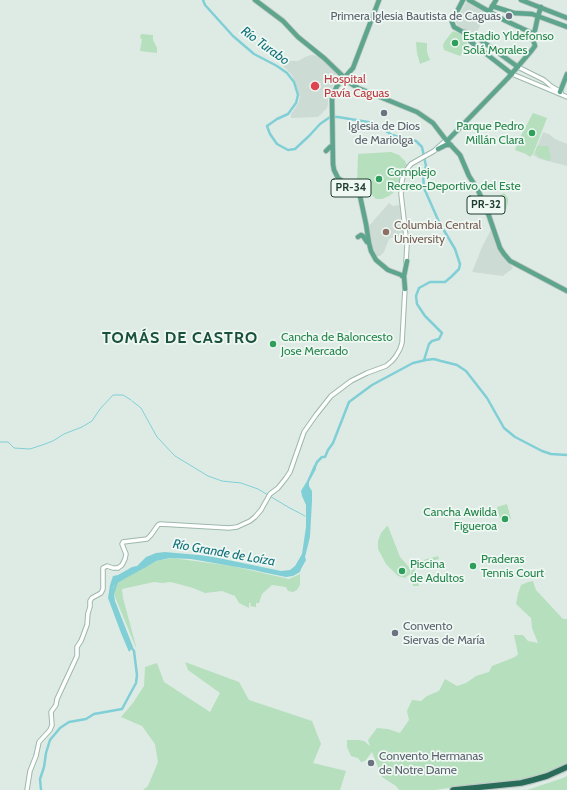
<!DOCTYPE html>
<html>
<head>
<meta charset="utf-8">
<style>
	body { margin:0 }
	canvas { display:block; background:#deebe4 }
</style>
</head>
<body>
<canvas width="567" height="790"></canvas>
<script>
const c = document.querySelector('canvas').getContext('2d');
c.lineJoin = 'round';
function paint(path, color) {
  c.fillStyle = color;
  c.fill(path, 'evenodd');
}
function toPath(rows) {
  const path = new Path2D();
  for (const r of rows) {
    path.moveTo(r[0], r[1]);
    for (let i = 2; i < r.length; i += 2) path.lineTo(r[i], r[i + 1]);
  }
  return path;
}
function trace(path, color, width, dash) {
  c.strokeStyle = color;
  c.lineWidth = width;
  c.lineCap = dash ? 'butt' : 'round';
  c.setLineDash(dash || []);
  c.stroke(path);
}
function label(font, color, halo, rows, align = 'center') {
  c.font = font + ' Cabin,sans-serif';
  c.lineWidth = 3.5;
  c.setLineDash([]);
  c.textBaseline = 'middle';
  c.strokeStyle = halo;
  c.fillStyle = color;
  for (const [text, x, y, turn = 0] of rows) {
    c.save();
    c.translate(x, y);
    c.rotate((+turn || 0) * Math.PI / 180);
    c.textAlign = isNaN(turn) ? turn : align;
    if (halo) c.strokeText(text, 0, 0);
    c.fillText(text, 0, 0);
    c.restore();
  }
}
paint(toPath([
	[467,1,487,13,475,35,466,31,458,26,456,22,457,18],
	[312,55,319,56,338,75,339,78,333,85,328,97,328,104,327,108,318,117,291,118,291,114,298,104,300,97,297,88,292,75,282,65,280,61,281,60,292,61,298,61,307,56],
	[543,132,549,134,555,139,567,144,567,166,540,159,533,155,535,152],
	[389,203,393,206,400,205,403,236,391,238,389,239,384,252,380,256,376,256,373,253,368,227],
	[492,228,501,253,513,268,503,276,472,272,482,247]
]), '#ccdbd3');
paint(toPath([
	[453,31,459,33,462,35,466,39,467,42,467,47,460,56,444,50,443,45,445,41],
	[141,34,153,35,153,40,157,48,157,53,140,51,142,39,140,38],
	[416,42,427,43,427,52,430,60,420,64,417,53],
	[533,113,547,118,533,154,530,157,526,154,515,150,517,143],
	[537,146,548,146,551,158,549,161,539,157,536,154,535,152],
	[391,152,399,155,405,161,407,165,404,168,397,188,393,193,389,196,382,199,376,199,366,189,357,184,358,154],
	[504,193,508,198,508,202,506,209,503,212,498,211,494,200],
	[507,504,511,519,501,522,497,507],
	[387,526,388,526,400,557,409,567,410,570,410,574,405,578,398,576,386,564,378,549,378,541,381,533],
	[438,556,439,559,414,567,419,586,413,586,410,577,412,568,411,568,409,564],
	[172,558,232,566,289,579,300,574,300,585,297,590,293,592,288,591,286,587,272,585,262,594,259,603,256,603,256,607,250,606,251,603,249,603,249,608,239,603,235,596,222,591,205,593,193,588,171,582,162,583,154,582,122,589,123,598,137,650,113,592,117,581,156,561],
	[533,581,536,590,563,619,567,619,567,764,552,771,527,779,462,786,435,790,399,790,396,786,382,777,372,752,365,761,361,762,358,758,351,756,347,747,347,740,358,740,364,741,370,746,368,740,377,728,388,729,400,733,409,720,407,711,412,700,421,701,427,696,439,691,445,679,457,686,466,683,476,676,489,672,492,666,515,657,518,654,514,635,523,635,528,641,538,643,532,628,531,618,516,604,518,594,521,585,528,582],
	[185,662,239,682,249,700,312,721,321,744,313,763,346,771,340,790,143,790,148,786,158,762,155,744,142,726,121,717,133,703,144,686,145,667,157,663,164,682,210,712,220,693,188,670],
	[567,776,567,790,527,790,563,778]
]), '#b5dfbd');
paint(toPath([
	[314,465,316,465,316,469,309,482,309,486,312,491,312,501,310,537,305,557,306,560,301,569,300,572,293,576,286,577,262,572,254,570,191,559,170,558,156,561,146,567,124,579,121,581,115,584,113,588,115,601,133,647,129,652,121,633,108,598,110,585,113,576,118,575,132,567,137,566,146,557,156,553,165,552,209,556,281,571,290,570,295,566,302,554,306,527,306,505,302,496,301,491,307,481]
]), '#80cfd6');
trace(toPath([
	[132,401,141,408,157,437,175,456,208,476,222,481,241,483,258,489,288,507,305,516],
	[0,442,8,442,14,448,30,449,42,445,53,441,64,434,82,427,92,421,100,409,113,395,123,395,131,400]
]), '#80cfd6', 1);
trace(toPath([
	[203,0,205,5,233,36,254,54,277,66,287,73,294,82,298,95,296,103,288,114,277,119,267,126,270,134,277,144,288,150,295,149,309,136,320,124,330,117,338,117,374,123,392,135,416,141,422,147,426,166,423,175,424,188,439,222,455,249,460,264,459,269,451,277,445,282,430,282,419,288,416,296,417,304,425,316,442,333,439,339,432,341,429,344,424,360],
	[314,469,317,462,322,457,325,457,328,450,333,443,349,402,372,385,385,378,413,363,426,360,434,359,441,361,457,365,466,371,487,398,504,428,515,437,542,451,551,454,567,455],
	[113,593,117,581],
	[41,790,40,779,44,767,46,753,50,740,60,728,69,722,86,719,94,714,122,709,136,683,137,675,134,651,131,647]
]), '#80cfd6', 2.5);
const secondary = toPath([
	[518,67,544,80,551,86,561,92],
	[512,74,567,97],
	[402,179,401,194,407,245,406,262],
	[402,181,404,173,411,164,434,151,446,140],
	[27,790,30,771,36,756,39,742,50,730,52,725,51,712,56,705,57,699,77,656,77,647,81,641,87,625,88,613,90,607,90,601,92,598,101,593,103,589,103,568,107,566,113,568,118,568,122,565,125,559,126,554,122,544,123,542,147,539,151,535,158,525,160,524,229,528,237,527,250,521,255,517,261,510,270,494,278,488,286,478,290,472,304,432,316,415,331,396,351,381,367,373,386,366,392,361,396,356,400,349,402,343,405,288]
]);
const primary = toPath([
	[255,0,283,21,298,37,324,58,350,83,358,88,417,112,433,123,446,140,460,155,469,176,478,190,489,216,500,248,504,254,510,261,514,263,567,291],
	[379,0,353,68,337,86,333,94,332,100,333,164,334,170,338,178,345,183,355,188,360,196,366,224,369,243,371,251,376,260,388,270,404,276,405,289],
	[463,0,453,19,452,22,454,27,463,32,471,42,512,74],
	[469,0,504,20,534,34],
	[521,0,567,18],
	[492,6,514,13,532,14,567,27],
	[489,12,496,0],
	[465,32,470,35,475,36,518,67],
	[560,92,567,74],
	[447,141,508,78,532,50,535,46,533,39,538,16,541,7],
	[438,149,446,145,451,145],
	[326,151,330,147],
	[358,237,361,235,363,236,367,242],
	[402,276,404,276,407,261]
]);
const highway = toPath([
	[453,790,521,783,533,780,547,776,567,767]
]);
trace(secondary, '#9cb8ac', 5.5);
trace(primary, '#c0c8c6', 6);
trace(highway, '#c0c8c6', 8);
trace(secondary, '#fff', 3.5);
trace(primary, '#5ea58e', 4.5);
trace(highway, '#276b58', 5.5);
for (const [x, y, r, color] of [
	[509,16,4,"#6b7280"],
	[455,43,4,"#2e9e5b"],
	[315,86,5,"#e0444e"],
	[384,113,4,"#6b7280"],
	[532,133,4,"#2e9e5b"],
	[379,179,4,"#2e9e5b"],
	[386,232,4,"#8d6e63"],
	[273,344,4,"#2e9e5b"],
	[505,519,4,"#2e9e5b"],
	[473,566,4,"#2e9e5b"],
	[402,571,4,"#2e9e5b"],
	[395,633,4,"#6b7280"],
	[371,763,4,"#6b7280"]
]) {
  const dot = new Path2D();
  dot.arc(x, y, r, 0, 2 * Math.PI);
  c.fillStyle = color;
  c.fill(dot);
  trace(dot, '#eff8f3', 1.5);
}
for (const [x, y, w] of [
	[351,188,40],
	[486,205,38]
]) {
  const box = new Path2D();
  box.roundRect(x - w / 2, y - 9, w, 18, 3);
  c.fillStyle = '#eff8f3';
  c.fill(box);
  trace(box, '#1e3c32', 1);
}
label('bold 11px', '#1e3c32', null, [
	["PR-34",351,188],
	["PR-32",486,205]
]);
label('12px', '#5b616d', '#eff8f3', [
	["Primera Iglesia Bautista de Caguas",501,16,"right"],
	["Iglesia de Dios",384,126,"center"],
	["de Mariolga",384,140,"center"],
	["Convento",403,626],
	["Siervas de María",403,640],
	["Convento Hermanas",379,756],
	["de Notre Dame",379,770]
], 'left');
label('12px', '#27864d', '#eff8f3', [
	["Estadio Yldefonso",463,36],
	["Solá Morales",463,50],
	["Parque Pedro",524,126,"right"],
	["Millán Clara",524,140,"right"],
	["Complejo",387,172],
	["Recreo-Deportivo del Este",387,186],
	["Cancha de Baloncesto",281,337],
	["Jose Mercado",281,351],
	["Cancha Awilda",497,512,"right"],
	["Figueroa",497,526,"right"],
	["Praderas",481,559],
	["Tennis Court",481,573],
	["Piscina",410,564],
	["de Adultos",410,578]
], 'left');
label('12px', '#be3a42', '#eff8f3', [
	["Hospital",324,79],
	["Pavía Caguas",324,93]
], 'left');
label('12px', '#785e54', '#eff8f3', [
	["Columbia Central",394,225],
	["University",394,239]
], 'left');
label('italic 13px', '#14737d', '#eff8f3', [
	["Río Turabo",265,46,36],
	["Río Grande de Loíza",224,553,10]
]);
c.letterSpacing = '1px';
label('bold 16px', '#19503e', '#eff8f3', [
	["TOMÁS DE CASTRO",180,338]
]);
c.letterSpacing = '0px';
</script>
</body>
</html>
